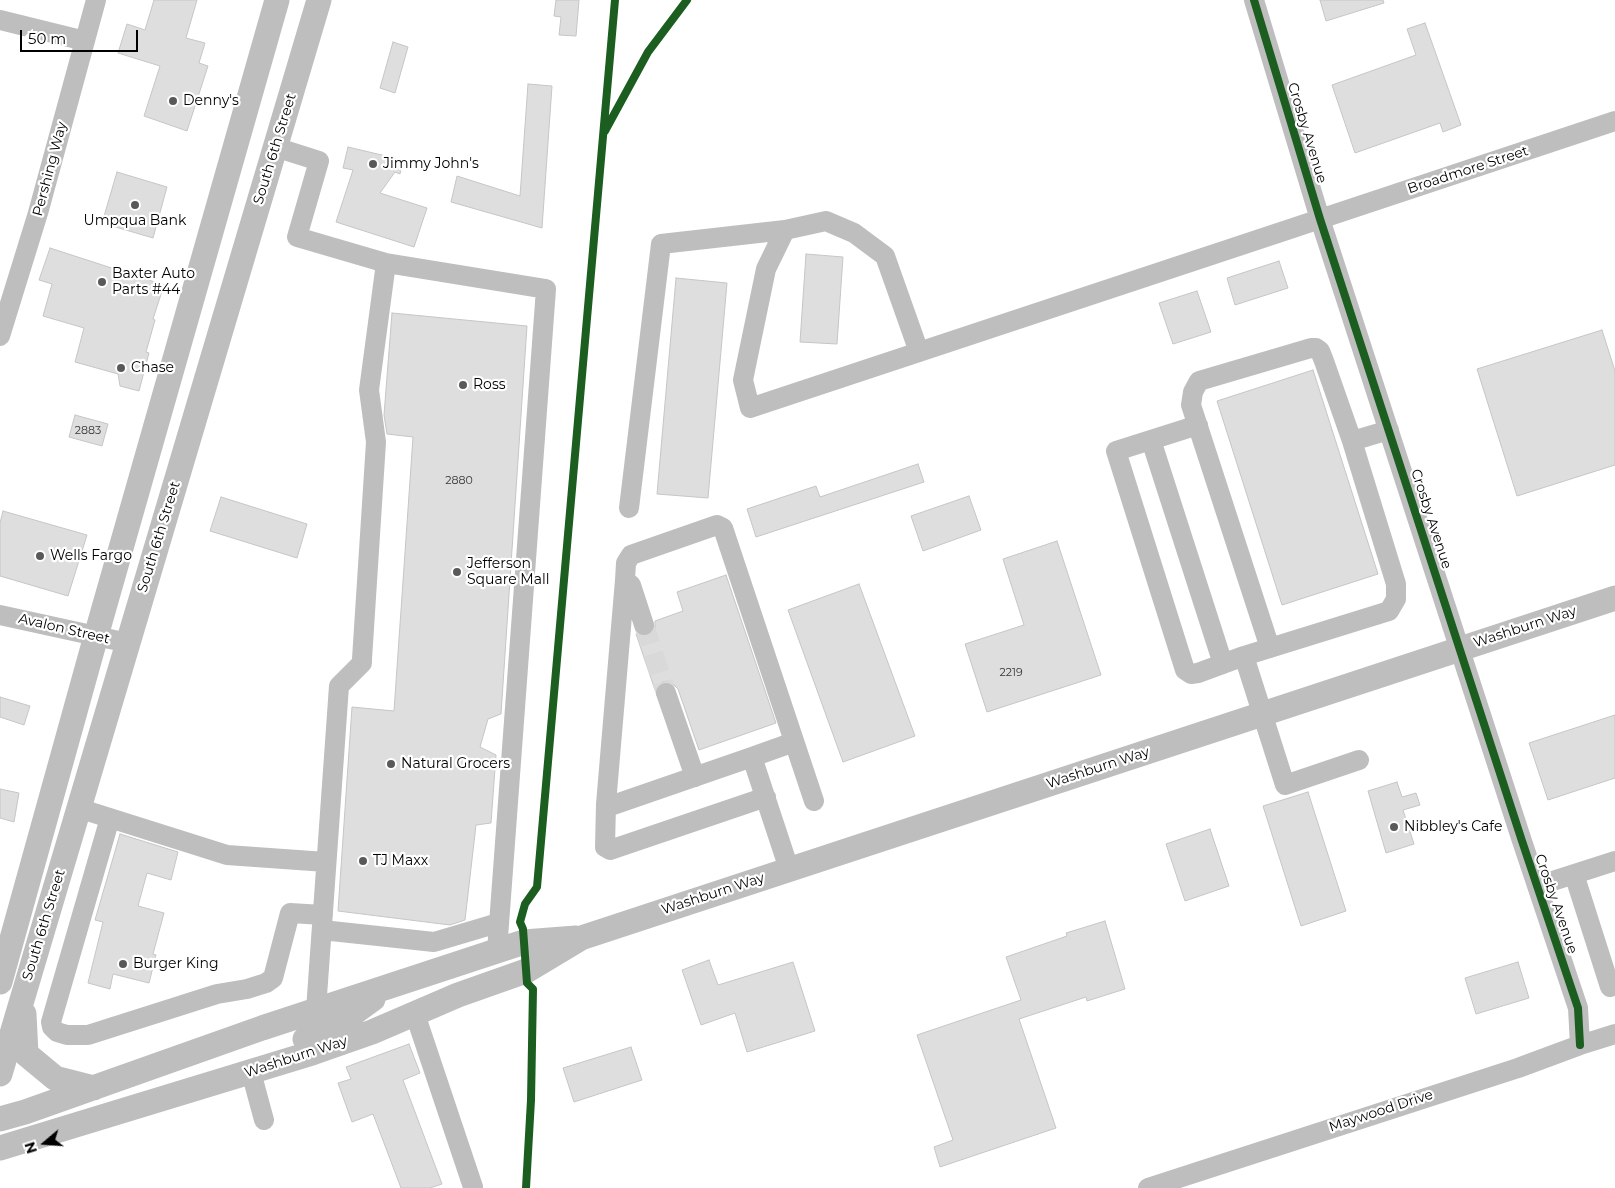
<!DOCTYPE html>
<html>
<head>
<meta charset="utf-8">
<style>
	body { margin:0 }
	#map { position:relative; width:1615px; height:1188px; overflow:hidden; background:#fff; font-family:Montserrat,sans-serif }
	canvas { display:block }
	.north { position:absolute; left:20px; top:1118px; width:50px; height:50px; -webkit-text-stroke:4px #fff; paint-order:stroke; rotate:252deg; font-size:14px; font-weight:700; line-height:20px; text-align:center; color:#000 }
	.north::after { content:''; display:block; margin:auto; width:18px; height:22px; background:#000; clip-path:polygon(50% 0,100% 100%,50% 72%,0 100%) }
	.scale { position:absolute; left:20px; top:30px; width:118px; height:22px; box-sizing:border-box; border:2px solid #000; border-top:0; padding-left:6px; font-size:15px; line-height:18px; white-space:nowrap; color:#000; -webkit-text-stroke:4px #fff; paint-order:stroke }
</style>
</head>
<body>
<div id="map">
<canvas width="1615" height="1188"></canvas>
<div class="north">N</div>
<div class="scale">50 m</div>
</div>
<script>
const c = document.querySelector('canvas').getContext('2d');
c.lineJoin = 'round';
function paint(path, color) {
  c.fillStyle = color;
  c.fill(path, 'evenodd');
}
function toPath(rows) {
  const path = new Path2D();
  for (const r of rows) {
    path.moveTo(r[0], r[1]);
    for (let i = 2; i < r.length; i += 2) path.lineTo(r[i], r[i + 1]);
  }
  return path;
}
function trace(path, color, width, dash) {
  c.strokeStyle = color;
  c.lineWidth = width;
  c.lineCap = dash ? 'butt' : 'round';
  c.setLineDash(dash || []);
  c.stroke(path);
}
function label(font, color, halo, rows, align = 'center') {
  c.font = font + ' Montserrat,sans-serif';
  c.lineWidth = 4.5;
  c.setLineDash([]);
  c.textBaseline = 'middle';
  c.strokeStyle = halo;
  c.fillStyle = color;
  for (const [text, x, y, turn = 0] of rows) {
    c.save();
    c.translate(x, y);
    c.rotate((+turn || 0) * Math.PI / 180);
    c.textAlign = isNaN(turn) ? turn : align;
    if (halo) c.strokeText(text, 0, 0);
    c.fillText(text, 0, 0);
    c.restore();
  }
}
const building = toPath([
	[154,0,197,0,186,38,205,43,199,63,208,66,187,131,144,116,160,66,118,53,127,24,145,30,154,0],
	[556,0,579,0,576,36,559,35,561,17,554,16,556,0],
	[1320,0,1383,0,1384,3,1326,21,1320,0],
	[1425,23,1461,125,1443,132,1440,123,1355,153,1332,85,1416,55,1407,29,1425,23],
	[393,42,408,47,395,93,380,88,393,42],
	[528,84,552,86,542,228,451,202,457,176,520,196,528,84],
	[348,147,403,160,400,174,395,172,380,193,427,208,414,247,336,222,353,170,343,168,348,147],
	[117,172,167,187,153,238,102,223,117,172],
	[50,248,164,285,153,319,155,320,146,352,149,353,139,391,120,386,118,374,75,362,84,328,43,316,52,284,39,280,50,248],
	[806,254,843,257,837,344,800,342,806,254],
	[1279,261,1288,288,1235,305,1227,278,1279,261],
	[676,278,727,283,708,498,657,494,676,278],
	[1197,291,1211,332,1173,344,1159,303,1197,291],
	[392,313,527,326,501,714,488,719,480,747,496,755,491,823,476,825,465,920,450,925,338,911,352,707,394,711,413,437,387,434,384,415,392,313],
	[1602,330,1615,371,1615,465,1517,496,1477,369,1602,330],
	[1313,370,1378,574,1282,605,1217,401,1313,370],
	[75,415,108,424,102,446,69,437,75,415],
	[918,464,924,482,756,537,747,509,816,486,820,497,918,464],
	[969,496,981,530,923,551,911,516,969,496],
	[221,497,307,524,297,558,210,531,221,497],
	[3,511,87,535,68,596,0,576,0,523,3,511],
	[1057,541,1101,675,987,712,965,644,1024,625,1003,559,1057,541],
	[726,575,776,723,699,750,678,689,673,684,668,681,662,682,655,690,636,634,642,637,648,636,652,633,655,628,655,621,683,611,677,592,726,575],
	[859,584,915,736,843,762,788,610,859,584],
	[0,697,30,706,24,725,0,717,0,697],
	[1615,715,1615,778,1548,800,1529,743,1615,715],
	[1397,782,1402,797,1416,793,1420,805,1403,810,1414,844,1386,853,1368,791,1397,782],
	[0,789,19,793,14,822,0,818,0,789],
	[1308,792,1346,911,1301,926,1263,806,1308,792],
	[1210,829,1229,886,1185,901,1166,844,1210,829],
	[120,834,178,852,171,880,147,873,138,906,164,913,153,954,156,955,149,983,113,974,110,989,88,983,103,922,95,920,120,834],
	[1105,921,1125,989,1087,1001,1086,997,1019,1019,1056,1128,940,1167,934,1147,953,1140,917,1035,1021,1000,1006,957,1067,936,1066,933,1105,921],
	[709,960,718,985,793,962,815,1031,747,1052,735,1013,701,1025,682,970,709,960],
	[1518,962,1529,998,1476,1014,1465,978,1518,962],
	[409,1044,420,1073,403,1080,442,1184,430,1188,401,1188,373,1114,352,1122,338,1083,351,1079,346,1067,409,1044],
	[631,1047,642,1080,574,1102,563,1068,631,1047]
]);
paint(building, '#dedede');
trace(building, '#c6c6c6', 1);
trace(toPath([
	[644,625,666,693]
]), '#d9d9d9', 20, [20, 10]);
trace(toPath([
	[1254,0,1320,219,1522,841,1578,1008,1580,1045],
	[0,20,85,41],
	[275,147,319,161,297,237,386,263,369,390,376,442,362,659,362,663,339,686,316,1010],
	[386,263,546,289,497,951],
	[0,336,38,213,96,0],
	[919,352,885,256,854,233,826,221,785,230,766,269,743,380,750,408,1296,227,1615,121],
	[1198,425,1116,451,1185,670,1191,674,1198,673,1244,656],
	[1151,440,1223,664],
	[1352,441,1389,430],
	[629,508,661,244,785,230],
	[626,581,631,585,644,625],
	[0,615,128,643],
	[1270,648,1191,405,1193,392,1199,381,1311,348,1316,348,1320,351,1324,361,1352,441,1396,584,1396,599,1389,611,1244,656,1285,785,1359,760],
	[666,693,695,777],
	[766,797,610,850,605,847,606,804,625,580,626,563,631,555,717,525,723,528,814,801],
	[606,804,613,805,752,757],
	[78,808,227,855,326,862],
	[110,818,51,1022,52,1027,57,1032,67,1035,88,1035,217,994,247,989,266,983,273,978,290,913,323,915],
	[789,869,752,757,794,742],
	[1574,874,1610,987],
	[1537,886,1615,861],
	[322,930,434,942,498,923],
	[415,1014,473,1187],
	[251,1072,264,1120],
	[1148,1188,1518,1068,1580,1045,1615,1034]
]), '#bebebe', 20);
trace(toPath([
	[0,982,96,636,277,0],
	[24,1014,26,1054,55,1078,94,1088],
	[305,1039,329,1031,373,999],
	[0,1074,319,0],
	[0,1119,25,1112,262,1028,524,942,576,938],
	[0,1148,312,1053,372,1032,458,995,526,971,581,938,1615,598]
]), '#bebebe', 25);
trace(toPath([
	[1254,0,1320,219,1522,841,1578,1008,1580,1045],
	[605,131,648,52,687,0],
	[526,1188,531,1100,533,989,527,983,523,929,520,922,525,904,537,887,615,0]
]), '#1b5e20', 8);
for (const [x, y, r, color] of [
	[173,101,5,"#595959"],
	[373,164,5,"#595959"],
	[135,205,5,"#595959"],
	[102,282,5,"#595959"],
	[121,368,5,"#595959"],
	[463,385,5,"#595959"],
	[40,556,5,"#595959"],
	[457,572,5,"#595959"],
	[391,764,5,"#595959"],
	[1394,827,5,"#595959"],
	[363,861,5,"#595959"],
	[123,964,5,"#595959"]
]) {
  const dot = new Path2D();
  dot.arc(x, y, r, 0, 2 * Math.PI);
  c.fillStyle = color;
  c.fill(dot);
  trace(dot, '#fff', 2);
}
label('11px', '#383838', null, [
	["2883",88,431],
	["2880",459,481],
	["2219",1011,673]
]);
label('14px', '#000', '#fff', [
	["Denny's",183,101],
	["Jimmy John's",383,164],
	["Umpqua Bank",135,221,"center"],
	["Baxter Auto",112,274],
	["Parts #44",112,290],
	["Chase",131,368],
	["Ross",473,385],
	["Wells Fargo",50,556],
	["Jefferson",467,564],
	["Square Mall",467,580],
	["Natural Grocers",401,764],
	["Nibbley's Cafe",1404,827],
	["TJ Maxx",373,861],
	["Burger King",133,964]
], 'left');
label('14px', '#000', '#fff', [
	["Crosby Avenue",1307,133,73],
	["South 6th Street",275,149,-73],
	["Pershing Way",50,169,-75],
	["Broadmore Street",1468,170,-18],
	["Crosby Avenue",1431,519,72],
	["South 6th Street",159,537,-73],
	["Washburn Way",1525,627,-18],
	["Avalon Street",64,629,13],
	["Washburn Way",1098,768,-18],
	["Washburn Way",713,894,-18],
	["Crosby Avenue",1556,904,71],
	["South 6th Street",44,925,-73],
	["Washburn Way",296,1057,-18],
	["Maywood Drive",1381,1111,-18]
]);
</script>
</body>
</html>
